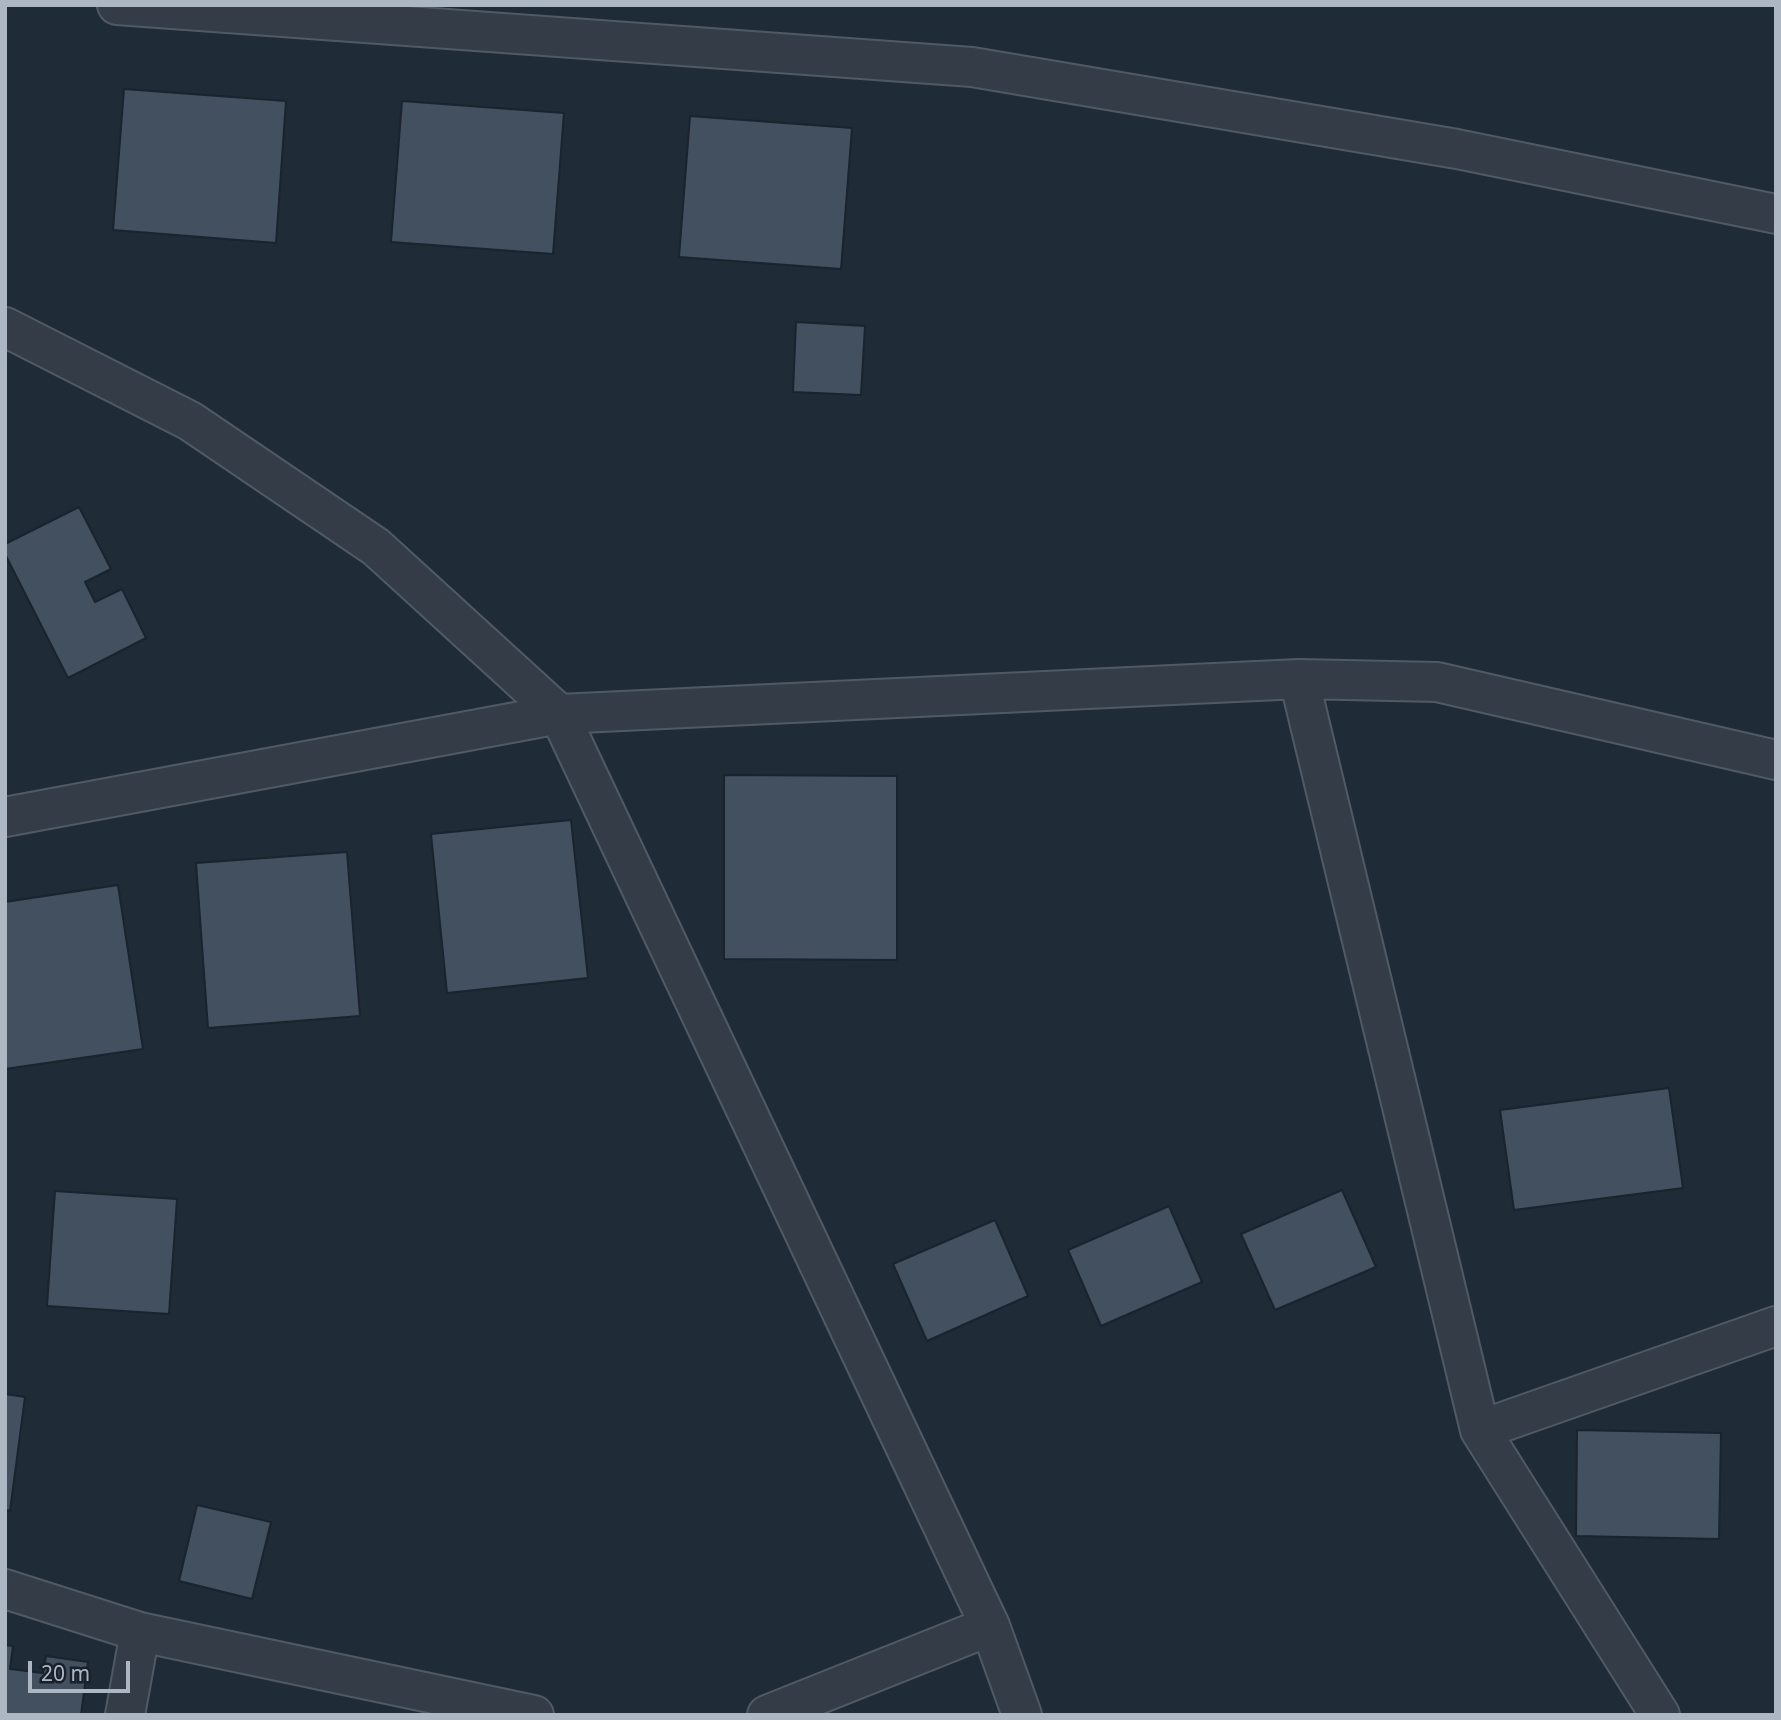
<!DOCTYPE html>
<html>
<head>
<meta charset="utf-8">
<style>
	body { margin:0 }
	#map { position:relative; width:1781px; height:1720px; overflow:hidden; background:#1f2b37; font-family:"Noto Sans",sans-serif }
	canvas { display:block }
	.frame { position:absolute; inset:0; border:7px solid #adb7c4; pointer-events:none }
	.scale { position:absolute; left:28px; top:1661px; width:102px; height:32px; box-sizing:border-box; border:4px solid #adb7c4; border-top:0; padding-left:9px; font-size:21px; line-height:24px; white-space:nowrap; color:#adb7c4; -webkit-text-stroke:5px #18212b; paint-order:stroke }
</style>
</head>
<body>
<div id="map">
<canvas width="1781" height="1720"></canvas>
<div class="frame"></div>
<div class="scale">20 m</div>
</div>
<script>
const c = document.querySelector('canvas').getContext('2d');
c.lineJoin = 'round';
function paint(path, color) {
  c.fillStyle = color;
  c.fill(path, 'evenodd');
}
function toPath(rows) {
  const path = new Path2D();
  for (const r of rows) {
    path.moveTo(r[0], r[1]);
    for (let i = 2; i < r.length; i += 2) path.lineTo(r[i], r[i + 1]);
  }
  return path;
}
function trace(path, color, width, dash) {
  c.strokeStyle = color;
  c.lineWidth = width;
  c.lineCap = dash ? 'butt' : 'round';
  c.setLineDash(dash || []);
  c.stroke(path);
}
const building = toPath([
	[124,89,286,101,276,243,113,230,124,89],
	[402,101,564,113,553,254,391,242,402,101],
	[690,116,852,128,841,269,679,257,690,116],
	[796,322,865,326,861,395,793,392,796,322],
	[79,507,111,569,85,582,95,602,122,589,146,638,68,678,5,554,5,544,79,507],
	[724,775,897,776,897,960,724,959,724,775],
	[571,820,588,978,447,993,431,834,571,820],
	[347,852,360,1016,208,1028,196,863,347,852],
	[118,885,143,1049,5,1069,5,902,118,885],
	[1669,1088,1683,1188,1514,1210,1500,1110,1669,1088],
	[1342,1190,1376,1267,1275,1310,1241,1234,1342,1190],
	[55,1191,177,1199,169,1314,47,1306,55,1191],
	[1169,1206,1202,1282,1101,1326,1068,1250,1169,1206],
	[995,1220,1028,1296,927,1341,893,1264,995,1220],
	[5,1394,25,1397,10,1511,5,1510,5,1394],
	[1577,1430,1721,1433,1719,1539,1576,1536,1577,1430],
	[197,1505,271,1522,252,1599,179,1581,197,1505],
	[5,1645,13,1646,10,1669,43,1673,46,1656,88,1662,81,1715,5,1715,5,1645]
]);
paint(building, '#42505f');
trace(building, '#1a232e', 2);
const street = toPath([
	[117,5,972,67,1457,149,1776,214],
	[5,327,190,421,376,547,559,714,990,1626,1022,1715],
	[1299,679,1480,1430,1660,1715],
	[5,817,559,714,1299,679,1437,682,1776,760],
	[1480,1430,1776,1326],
	[5,1589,140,1632,534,1715],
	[125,1715,140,1632],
	[767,1715,990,1626]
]);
trace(street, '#505a65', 42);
trace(street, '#333c47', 38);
</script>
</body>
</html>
